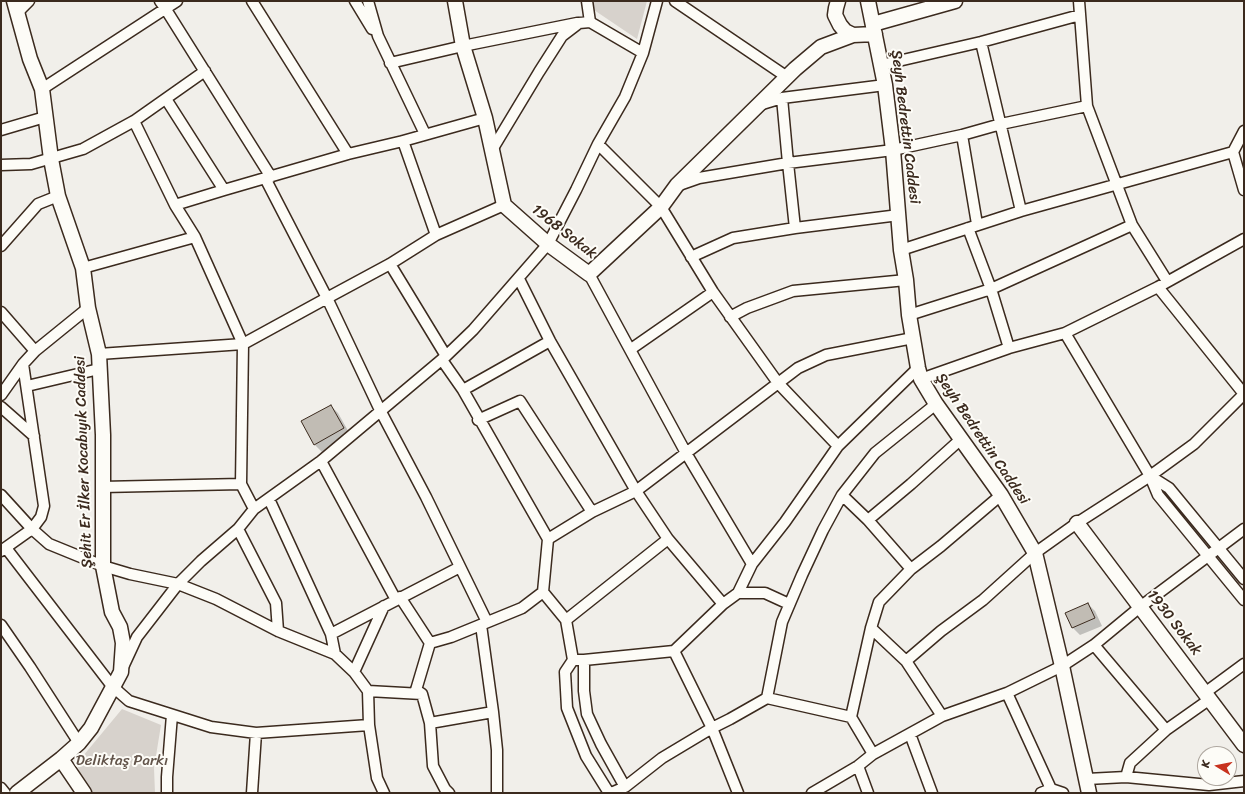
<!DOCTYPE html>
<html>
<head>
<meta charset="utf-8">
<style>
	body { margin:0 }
	#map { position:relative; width:1245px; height:794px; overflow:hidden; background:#f1efea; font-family:Sriracha,sans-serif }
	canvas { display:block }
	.frame { position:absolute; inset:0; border:2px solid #3b2a1e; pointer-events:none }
	.north { position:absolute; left:1197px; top:746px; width:40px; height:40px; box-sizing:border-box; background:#fdfcf7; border:1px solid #afa8a0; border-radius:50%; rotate:280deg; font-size:11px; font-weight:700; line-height:16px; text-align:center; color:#3b2a1e }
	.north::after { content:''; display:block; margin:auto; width:14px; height:18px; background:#c8321e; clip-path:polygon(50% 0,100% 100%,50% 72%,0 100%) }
</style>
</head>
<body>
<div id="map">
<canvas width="1245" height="794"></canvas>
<div class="frame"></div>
<div class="north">K</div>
</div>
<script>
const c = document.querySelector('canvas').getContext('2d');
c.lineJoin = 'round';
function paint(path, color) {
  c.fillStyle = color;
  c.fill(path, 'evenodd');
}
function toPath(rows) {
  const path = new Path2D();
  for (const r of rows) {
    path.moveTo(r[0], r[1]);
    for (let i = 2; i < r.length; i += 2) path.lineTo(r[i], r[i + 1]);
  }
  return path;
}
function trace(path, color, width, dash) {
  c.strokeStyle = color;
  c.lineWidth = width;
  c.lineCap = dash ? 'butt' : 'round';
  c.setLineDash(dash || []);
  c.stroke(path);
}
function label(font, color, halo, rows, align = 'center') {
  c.font = font + ' Sriracha,sans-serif';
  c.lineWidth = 4;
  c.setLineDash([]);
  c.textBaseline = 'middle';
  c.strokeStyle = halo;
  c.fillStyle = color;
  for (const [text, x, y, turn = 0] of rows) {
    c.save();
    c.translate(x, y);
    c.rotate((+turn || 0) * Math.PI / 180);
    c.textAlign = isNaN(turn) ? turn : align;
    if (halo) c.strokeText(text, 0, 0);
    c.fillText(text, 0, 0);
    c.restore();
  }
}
paint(toPath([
	[592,1,647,1,637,39,594,10],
	[122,709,161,725,154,768,155,793,92,793,81,778,78,767,83,756]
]), '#d7d2cc');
paint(toPath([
	[331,406,338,413,351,436,322,452,315,445],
	[1088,604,1095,611,1102,626,1080,635,1073,628,1067,613]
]), '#0003');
const building = toPath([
	[331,405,344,428,314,445,301,421,331,405],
	[1088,603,1095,618,1072,628,1065,613,1088,603]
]);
paint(building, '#c1bcb4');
trace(building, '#3b2a1e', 1);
const street = toPath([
	[160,1,165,8,271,177],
	[252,1,348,154],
	[355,1,372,29],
	[368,1,378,36,425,134],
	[587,1,590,22],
	[675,1,787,77],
	[1079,1,1087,106,1132,225,1167,281],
	[18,12,29,1],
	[981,42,1021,211],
	[390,63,463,46,577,23],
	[881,65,981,42,1080,15],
	[42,89,177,1],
	[782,98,788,163,795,228],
	[166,99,224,190],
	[759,105,782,98,885,85],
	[134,121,175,205,195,237,243,344,241,484],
	[1,130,45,117],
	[962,135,977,224],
	[403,141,436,235],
	[598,144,661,207,713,292,778,383,838,446],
	[492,150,539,72,562,36,579,23,590,22,643,53],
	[1233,152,1244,190],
	[1,165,31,164,83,149,134,121,205,71],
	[265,178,327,298,380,410,426,497,487,622],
	[679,185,699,178,788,163,893,150,962,135,1001,124,1087,106],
	[175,205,224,190,348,154,403,141,485,118],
	[968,228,991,289,1009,348],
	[1,246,38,204,58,196],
	[901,250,1021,211,1233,152,1244,131],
	[691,257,733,238,795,228,899,215],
	[390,264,446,356],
	[83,268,195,237],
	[589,274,686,453,752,564],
	[519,279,550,341,636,491,668,539,723,604],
	[1158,287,1244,394],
	[1,312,35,351],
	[909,315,991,289,1132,225],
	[730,317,747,308,793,291,906,280],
	[1065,333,1150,476,1158,495,1244,600],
	[631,349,713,292],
	[99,354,243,344,327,298,390,264,436,235,504,205],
	[442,360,463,390,548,539,543,592,522,608,451,637,430,643,416,690,422,694,430,723,433,766,445,789,449,793],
	[921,379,1009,348,1065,333,1158,287,1244,239],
	[27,386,99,369],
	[463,390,550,341],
	[1,395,23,364,35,351,88,308],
	[1,407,34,436],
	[478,420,520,401,592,512],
	[321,461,396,600],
	[1150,476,1169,488,1244,579],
	[102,487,241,484,254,509],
	[1,495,32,529,49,544,103,566,130,574,178,584,216,599,278,631,335,654,354,672,368,691,369,725,377,778,384,793],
	[842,495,868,520,911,569],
	[269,499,331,634],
	[868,520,911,484,961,439],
	[238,529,276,603,278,631],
	[548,539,592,512,636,491,798,368,826,355,913,338],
	[6,548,112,686,129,701,211,727,256,733,369,725],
	[1,551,32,529,41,517,44,506,23,364],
	[543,592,566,620,573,660,565,672,567,708,586,756,609,793],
	[738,593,752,564,785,522,838,446,918,368],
	[400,597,430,643],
	[566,620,668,539],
	[1,625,30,667,79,743],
	[481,625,493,712,497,750,497,793],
	[871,628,906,661,942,716],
	[1094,645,1166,730],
	[674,651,712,728,738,793],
	[335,654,331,634,460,567],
	[573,660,584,660,674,651,723,604,738,593,765,593,789,604],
	[584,660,584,691,587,714,601,744,625,787],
	[906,661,941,631,983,600,1035,553,1077,523,1150,476,1194,444,1244,394],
	[124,665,137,637,178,584,201,561,238,529,254,509,321,461,446,356,473,330,548,244,576,190,598,144,625,97,643,53,657,1],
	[354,672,384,606],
	[368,691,422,694],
	[1206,692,1244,664],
	[1007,693,1051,789],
	[767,698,851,717],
	[430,723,493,712],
	[910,734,932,793],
	[873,754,851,717,871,628,879,602,911,569,941,546,1001,495],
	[858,766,868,793],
	[1126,777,1130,763,1166,730,1210,699],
	[1087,779,1126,777,1209,785,1244,781],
	[1,788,5,793],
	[167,793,167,777,172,715],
	[252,793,256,733],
	[611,793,625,787,662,758,712,728,730,719,767,698,782,622,802,575,823,530,842,495,875,453,936,404],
	[812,793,858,766,873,754,942,716,1007,693,1062,666,1094,645,1140,607,1244,529],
	[1041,793,1051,789,1063,793]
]);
const secondary = toPath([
	[14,1,30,59,42,89,51,159,58,196,83,268,88,308,99,354,103,435,103,566,112,612,120,627,123,643,121,672,91,728,79,743,61,759,17,793],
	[455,1,463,46,485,118,504,205,548,244,589,274,661,207,677,185,795,69,821,47,853,35],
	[838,1,836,8,835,15,840,25,845,31,853,35,875,34],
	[868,1,885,85,893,150,901,250,906,280,909,315,918,368,921,379,936,404,1001,495,1035,553,1062,666,1089,793],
	[873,24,955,1],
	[1077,523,1244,745],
	[61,759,84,793]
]);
trace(street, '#3b2a1e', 13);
trace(secondary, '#3b2a1e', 17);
trace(street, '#fdfcf7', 10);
trace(secondary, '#fdfcf7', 14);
label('15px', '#3b2a1e', '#fdfcf7', [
	["Şeyh Bedrettin Caddesi",905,127,83],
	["1968 Sokak",564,232,38],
	["Şeyh Bedrettin Caddesi",982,439,56],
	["Şehit Er İlker Kocabıyık Caddesi",84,462,-92],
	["1930 Sokak",1174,623,52]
]);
label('15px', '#62544a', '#fdfcf7', [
	["Deliktaş Parkı",122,761]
]);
</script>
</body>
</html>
